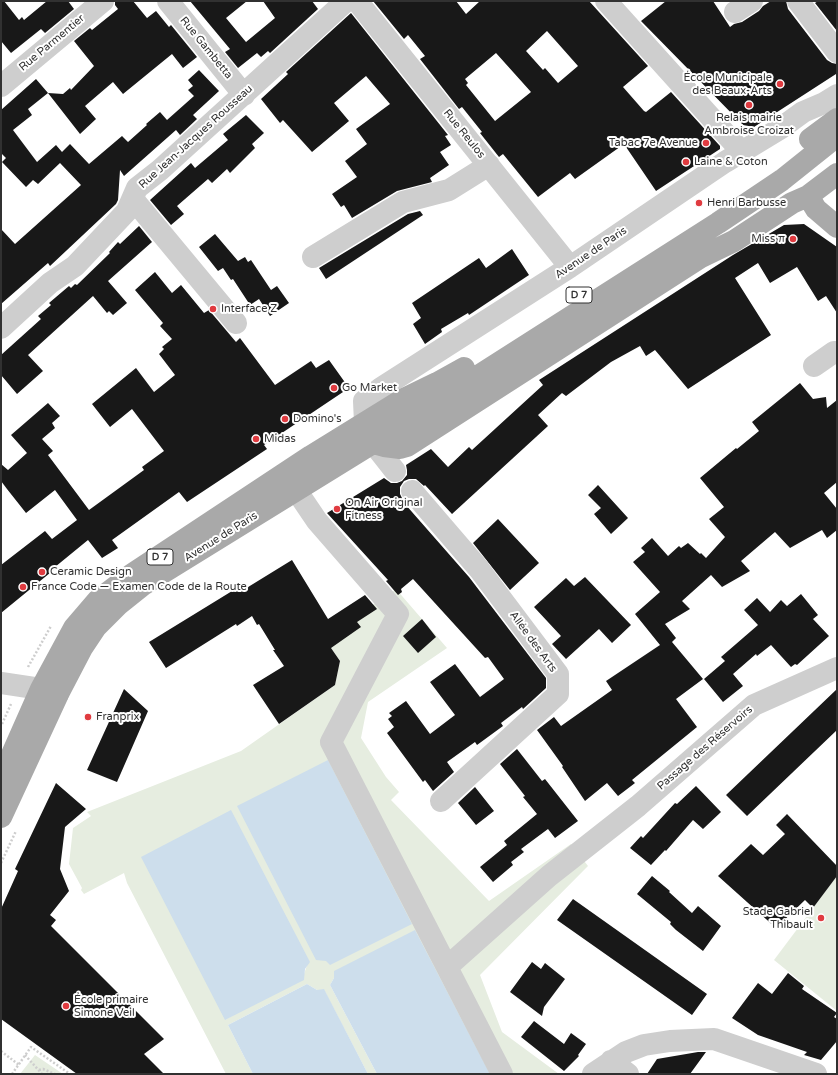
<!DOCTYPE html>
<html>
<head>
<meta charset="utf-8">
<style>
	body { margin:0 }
	#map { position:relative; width:838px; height:1075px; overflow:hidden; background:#fff; font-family:"Varela Round",sans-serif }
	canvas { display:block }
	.frame { position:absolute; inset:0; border:2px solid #313131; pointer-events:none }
</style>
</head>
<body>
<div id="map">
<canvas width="838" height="1075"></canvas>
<div class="frame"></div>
</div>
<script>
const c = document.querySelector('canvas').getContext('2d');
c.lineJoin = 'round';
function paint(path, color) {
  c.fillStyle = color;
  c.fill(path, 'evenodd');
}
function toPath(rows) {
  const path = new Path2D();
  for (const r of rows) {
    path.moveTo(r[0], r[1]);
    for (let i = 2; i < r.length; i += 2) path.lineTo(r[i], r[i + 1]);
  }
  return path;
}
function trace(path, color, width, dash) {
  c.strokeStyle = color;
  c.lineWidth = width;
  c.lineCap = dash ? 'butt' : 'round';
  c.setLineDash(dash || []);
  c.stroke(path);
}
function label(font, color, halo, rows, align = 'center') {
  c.font = font + ' "Varela Round",sans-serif';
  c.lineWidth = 4;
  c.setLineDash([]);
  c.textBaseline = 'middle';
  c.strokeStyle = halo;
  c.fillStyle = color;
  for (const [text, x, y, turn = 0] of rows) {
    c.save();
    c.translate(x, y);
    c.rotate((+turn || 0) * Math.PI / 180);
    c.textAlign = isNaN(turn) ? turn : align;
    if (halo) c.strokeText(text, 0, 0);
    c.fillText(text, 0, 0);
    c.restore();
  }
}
paint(toPath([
	[396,589,447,648,368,702,361,738,386,777,399,792,391,800,489,901,571,844,588,866,480,975,502,1032,559,1074,490,1074,334,971,334,978,330,985,377,1074,368,1074,324,990,317,990,307,984,228,1025,253,1074,226,1074,127,883,124,873,84,894,81,890,82,888,69,864,73,828,91,816,87,812,241,751,335,685,340,661,324,638],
	[307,965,304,974,225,1020],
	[837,876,837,1011,774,960],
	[35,1055,63,1074,20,1074]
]), '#e6ede0');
paint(toPath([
	[328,760,412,924,330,965,326,961,316,960,237,806],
	[231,810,310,962,305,969,304,980,225,1020,141,857],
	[415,930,490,1074,377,1074,330,985,334,978,334,971],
	[307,984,317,990,324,989,368,1074,253,1074,228,1025]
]), '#cddeec');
paint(toPath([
	[1,1,4,1,19,20,22,17,24,20,47,1,68,1,74,9,45,33,41,29,11,53,1,41],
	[115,1,133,1,147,18,156,11,169,27,171,25,197,57,183,68,172,54,123,94,113,82,85,106,96,119,80,134,48,93,63,94,70,88,71,90,94,66,74,41,90,28,92,30,118,9,115,5],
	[190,1,247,1,226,18,246,42,275,18,263,1,312,1,318,9,270,53,268,51,261,57,257,53,238,68,225,52,230,49],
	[373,1,456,1,466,14,480,1,589,1,648,66,623,87,644,111,646,112,671,92,720,146,720,149,656,191,624,144,575,179,570,173,538,197,503,154,499,157,480,133,482,132,462,107,459,109,420,59,425,56,408,35,404,39],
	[547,31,578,66,558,83,545,68,543,70,526,51],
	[496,53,531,92,495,121,466,85,468,83,465,79],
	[666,1,713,1,730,27,734,24,742,22,759,11,763,6,771,1,786,1,788,9,827,60,832,63,837,64,836,74,754,127,743,125,641,21],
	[818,1,837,1,837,31,815,3],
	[351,13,448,135,445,136,451,145,440,152,449,165,430,178,432,182,397,191,352,218,344,205,341,207,332,194,357,177,345,161,367,144,356,129,390,104,366,76,334,103,349,121,312,152,283,120,280,123,261,99,288,74,286,72],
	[199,70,219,91,193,115,197,119,180,135,176,130,124,176,120,170,118,200,116,204,50,266,48,263,1,304,1,229,15,244,81,185,60,163,38,184,33,180,26,187,2,162,6,158,1,153,1,110,36,79,48,93,28,109,32,115,13,130,37,162,56,145,62,152,70,144,89,164,122,136,128,142,147,125,146,124,160,112,167,120,194,96,188,90,193,86,188,80],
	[246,115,264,133,252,144,255,148,230,173,227,169,212,183,208,179,177,206,184,214,171,225,150,200,191,163,195,168,228,140,223,134],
	[420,211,423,215,326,279,319,268,408,214],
	[804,224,837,247,837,313,826,296,818,301,797,267,770,283,758,263,735,278,771,335,688,389,655,350,646,356,640,346,611,362,566,396,562,393,538,415,548,426,452,514,425,485,424,486,416,479,409,479,404,481,400,487,400,494,405,504,469,577,546,678,546,688,523,709,522,707,501,723,503,726,477,745,475,742,447,762,454,772,433,791,425,780,423,782,387,733,394,727,388,719,392,716,389,713,406,701,430,734,455,715,430,682,455,664,480,697,504,679,488,657,485,658,413,579,401,589,402,592,398,595,386,581,388,580,327,513,384,478,391,483,397,483,402,481,407,475,407,470,406,465,431,449,448,467,469,447,472,450,543,385,539,380,733,255,784,225],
	[139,226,152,242,108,281,127,303,113,315,109,311,107,313,93,296,28,355,43,371,17,394,1,375,1,355,41,319,38,316,51,305,49,303,69,286,71,288,75,284,77,285,110,253,109,252,118,242,120,244],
	[215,234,238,261,245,257,248,262,251,260,271,290,277,286,289,303,270,316,259,299,250,305,233,279,231,280,223,268,218,271,199,247],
	[512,249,529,275,469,315,468,313,441,329,442,332,425,344,413,324,421,318,412,303,479,258,486,268],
	[155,272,172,293,181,285,204,313,209,310,236,342,240,338,275,385,311,361,316,368,329,360,349,388,264,445,267,449,187,502,179,492,112,540,118,548,102,558,88,540,55,567,56,568,1,613,1,565,45,531,52,539,77,520,55,490,26,513,7,489,1,481,1,464,8,470,27,453,11,435,48,403,60,416,52,423,55,428,42,439,53,451,48,455,89,510,144,470,142,467,164,451,132,409,110,427,92,404,136,368,154,392,175,375,159,354,164,349,162,347,172,339,160,326,163,323,135,290],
	[800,383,813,399,826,397,827,408,837,400,837,482,824,493,837,509,837,530,827,538,822,530,790,548,775,532,741,561,750,571,722,587,711,575,682,601,690,609,665,624,676,638,672,642,703,679,676,699,697,727,632,780,635,783,618,796,607,783,585,801,562,767,563,766,537,730,554,717,561,726,612,690,606,681,660,645,635,614,660,592,633,562,645,552,641,548,652,538,668,556,679,546,681,548,688,543,700,554,701,553,706,558,725,537,709,519,724,507,700,478,736,448,737,449,759,431,752,422],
	[598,485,628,518,611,534,594,514,601,508,588,495],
	[498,519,539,563,510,590,473,543],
	[292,560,328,619,365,595,377,609,357,622,361,627,331,648,340,661,335,685,279,724,253,685,284,666,273,650,275,650,259,624,257,625,252,616,237,626,236,624,166,668,149,642,237,588,240,592],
	[585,577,631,625,612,643,599,629,566,659,552,644,561,636,534,607,566,578,574,586],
	[801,594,818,615,813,619,829,636,797,665,795,664,791,667,771,645,757,656,756,654,733,674,743,686,723,702,704,679,725,661,721,657,758,625,744,610,757,598,770,612,781,600,787,606],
	[422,619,436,637,418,653,403,636],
	[124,689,148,711,117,782,87,770],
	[837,689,837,730,747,816,726,795],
	[517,749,542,781,545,779,578,821,555,838,548,829,521,849,524,852,511,862,513,865,493,882,480,867,507,845,504,841,537,814,523,797,525,796,500,764],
	[56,783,86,809,65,827,60,869,69,891,50,915,56,920,51,926,164,1039,144,1054,164,1074,77,1074,1,1019,1,909,18,871,15,869],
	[696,786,721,812,703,829,693,820,666,851,665,850,651,865,630,848,641,836,643,838,675,803,677,804],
	[475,787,494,811,476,825,458,803],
	[787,814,837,866,837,876,813,908,805,900,776,928,718,876,751,844,763,855,785,834,776,825],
	[652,876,670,891,669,892,692,913,698,906,721,926,703,951,676,930,670,924,671,922,637,894],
	[573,899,707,994,692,1015,557,920],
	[532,962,541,969,545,963,565,979,544,1007,542,1016,510,992],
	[788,973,804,986,802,989,837,1013,834,1017,837,1019,837,1041,821,1060,804,1055,807,1052,758,1035,732,1018,758,983,772,994],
	[534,1021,564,1044,571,1033,586,1044,578,1055,579,1056,564,1071,521,1037],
	[698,1052,706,1052,690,1074,647,1074,657,1059]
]), '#181818');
trace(toPath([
	[28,667,51,626],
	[2,724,11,704],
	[1,863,16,831],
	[1,1051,19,1065],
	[25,1055,42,1074],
	[39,1070,43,1069,55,1074],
	[12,1074,31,1047,70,1074]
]), '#cecece', 2.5, [2, 2]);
trace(toPath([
	[168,1,244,95],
	[357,1,570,267],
	[606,1,742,152],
	[798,1,837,52],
	[735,12,752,1],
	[1,86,103,1],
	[133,199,236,323],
	[313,257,403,202,449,190,489,165],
	[1,328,50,283,75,266,127,211,137,188,160,170,346,1],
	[814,366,834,352,837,352],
	[365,423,364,401,381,388,570,267,725,162,781,128,803,112,824,103,837,95],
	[373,443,395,471],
	[296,490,317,521,398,614,331,742,502,1074],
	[412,491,479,569,558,674,558,694,441,801],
	[1,683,41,689,58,694],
	[447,967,549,876,638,806,754,705,837,668],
	[611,1061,628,1074],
	[593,1074,626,1052,644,1045,670,1041,714,1039,816,1074]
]), '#cecece', 22);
trace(toPath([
	[810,139,837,119],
	[808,196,816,209,837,227],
	[370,435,373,443,384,446,400,448,407,446,701,257,734,241,792,203,808,196,837,174],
	[1,779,41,689,74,628,98,600,131,575,311,456,400,401,437,383,464,368],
	[1,817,58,694,82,648,96,627,118,605,143,585,373,443,718,223,782,180,837,136]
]), '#a9a9a9', 22);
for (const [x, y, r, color] of [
	[780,84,4,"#e03b40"],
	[749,105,4,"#e03b40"],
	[706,143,4,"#e03b40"],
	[686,162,4,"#e03b40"],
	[699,203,4,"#e03b40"],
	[793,239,4,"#e03b40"],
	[213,309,4,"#e03b40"],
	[334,388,4,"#e03b40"],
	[285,419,4,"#e03b40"],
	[256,439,4,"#e03b40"],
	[337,509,4,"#e03b40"],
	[42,572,4,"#e03b40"],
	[23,587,4,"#e03b40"],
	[88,717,4,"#e03b40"],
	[821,918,4,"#e03b40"],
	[66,1006,4,"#e03b40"]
]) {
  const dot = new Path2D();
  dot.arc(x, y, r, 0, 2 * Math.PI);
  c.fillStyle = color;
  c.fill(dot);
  trace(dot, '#fff', 1.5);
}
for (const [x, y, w] of [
	[579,295,26],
	[160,557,26]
]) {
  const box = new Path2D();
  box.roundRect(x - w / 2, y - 8, w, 16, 3);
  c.fillStyle = '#fff';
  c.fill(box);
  trace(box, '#313131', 1);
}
label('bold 10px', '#313131', null, [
	["D 7",579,295],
	["D 7",160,557]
]);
label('11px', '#313131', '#fff', [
	["Rue Parmentier",52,43,-40],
	["Rue Gambetta",206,48,51],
	["Rue Reulos",464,134,51],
	["Rue Jean-Jacques Rousseau",196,137,-42],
	["Avenue de Paris",591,253,-34],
	["Avenue de Paris",221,537,-32],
	["Allée des Arts",533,642,54],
	["Passage des Réservoirs",705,748,-41]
]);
label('11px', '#313131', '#fff', [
	["École Municipale",772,78,"right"],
	["des Beaux-Arts",772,91,"right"],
	["Relais mairie",749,118,"center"],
	["Ambroise Croizat",749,131,"center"],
	["Tabac 7e Avenue",698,143,"right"],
	["Laine & Coton",694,162],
	["Henri Barbusse",707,203],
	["Miss π",785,239,"right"],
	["Interface Z",221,309],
	["Go Market",342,388],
	["Domino's",293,419],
	["Midas",264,439],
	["On Air Original",345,503],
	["Fitness",345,516],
	["Ceramic Design",50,572],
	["France Code — Examen Code de la Route",31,587],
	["Franprix",96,717],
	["Stade Gabriel",813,912,"right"],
	["Thibault",813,925,"right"],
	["École primaire",74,1000],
	["Simone Veil",74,1013]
], 'left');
</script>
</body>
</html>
